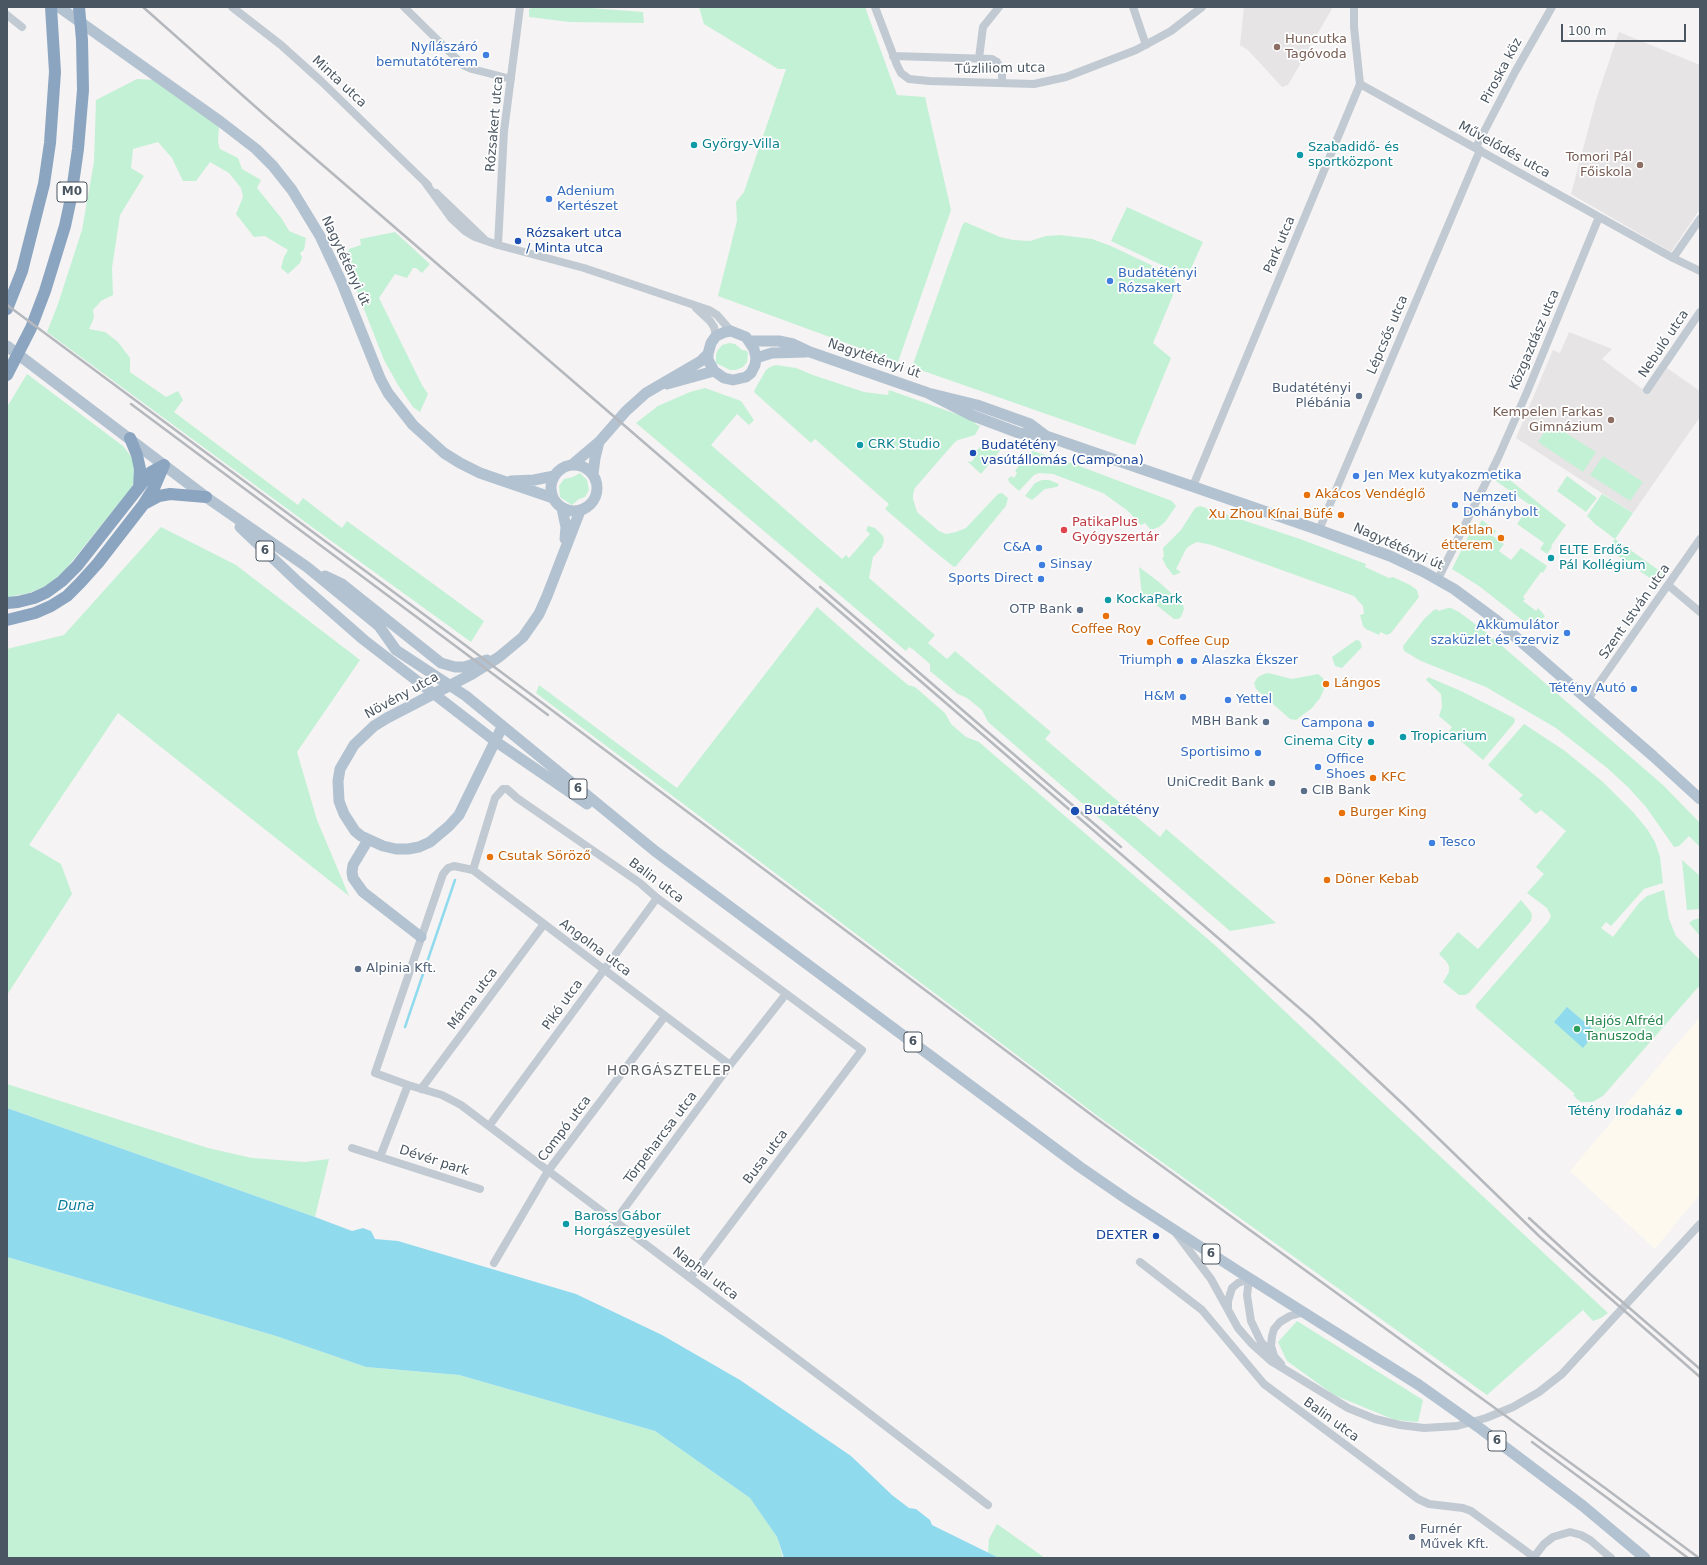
<!DOCTYPE html>
<html>
<head>
<meta charset="utf-8">
<style>
	body { margin:0 }
	#map { position:relative; width:1707px; height:1565px; overflow:hidden; background:#f5f3f3; font-family:"DejaVu Sans",sans-serif }
	canvas { display:block }
	.frame { position:absolute; inset:0; border:8px solid #4a5661; pointer-events:none }
	.scale { position:absolute; left:1561px; top:24px; width:125px; height:18px; box-sizing:border-box; border:2px solid #4a5661; border-top:0; padding-left:5px; font-size:12px; line-height:14px; white-space:nowrap; color:#4a5661; -webkit-text-stroke:3px #fff; paint-order:stroke }
</style>
</head>
<body>
<div id="map">
<canvas width="1707" height="1565"></canvas>
<div class="frame"></div>
<div class="scale">100 m</div>
</div>
<script>
const c = document.querySelector('canvas').getContext('2d');
c.lineJoin = 'round';
function paint(path, color) {
  c.fillStyle = color;
  c.fill(path, 'evenodd');
}
function toPath(rows) {
  const path = new Path2D();
  for (const r of rows) {
    if (r.length === 3) {
      path.moveTo(r[0] + r[2], r[1]);
      path.arc(r[0], r[1], r[2], 0, 2 * Math.PI);
      continue;
    }
    path.moveTo(r[0], r[1]);
    for (let i = 2; i < r.length; i += 2) path.lineTo(r[i], r[i + 1]);
  }
  return path;
}
function trace(path, color, width, dash) {
  c.strokeStyle = color;
  c.lineWidth = width;
  c.lineCap = dash ? 'butt' : 'round';
  c.setLineDash(dash || []);
  c.stroke(path);
}
function label(font, color, halo, rows, align = 'center') {
  c.font = font + ' "DejaVu Sans",sans-serif';
  c.lineWidth = 3.5;
  c.setLineDash([]);
  c.textBaseline = 'middle';
  c.strokeStyle = halo;
  c.fillStyle = color;
  for (const [text, x, y, turn = 0] of rows) {
    c.save();
    c.translate(x, y);
    c.rotate((+turn || 0) * Math.PI / 180);
    c.textAlign = isNaN(turn) ? turn : align;
    if (halo) c.strokeText(text, 0, 0);
    c.fillText(text, 0, 0);
    c.restore();
  }
}
paint(toPath([
	[1700,1017,1700,1194,1655,1249,1570,1171]
]), '#fdf9ef');
paint(toPath([
	[1244,7,1333,7,1288,85,1282,87,1248,50,1240,45],
	[1619,32,1700,65,1700,209,1671,252,1571,194,1596,100],
	[1569,332,1612,349,1602,359,1649,394,1667,368,1700,391,1700,417,1633,513,1516,438,1553,350,1560,353]
]), '#e6e4e5');
paint(toPath([
	[535,7,578,7,643,12,644,23,570,22,529,17,529,9],
	[699,7,865,7,897,95,925,97,951,210,898,362,718,296,737,221,736,202,744,192,786,69,778,69,704,24],
	[137,79,155,80,219,126,218,142,220,149,238,158,242,169,261,180,257,188,282,219,289,231,306,238,304,250,300,253,302,257,300,263,288,274,281,268,284,257,288,250,265,236,254,237,236,214,243,197,241,188,229,173,210,162,196,181,183,181,172,158,158,142,133,149,131,168,144,176,120,215,112,268,113,295,101,301,93,310,94,318,89,329,105,332,118,342,130,358,130,372,166,397,178,391,183,400,174,412,298,505,303,498,342,528,347,521,484,621,471,642,312,527,47,332,58,304,82,230,94,162,96,100],
	[1127,207,1203,242,1187,277,1111,241],
	[965,222,1000,237,1013,240,1030,241,1046,236,1060,235,1092,239,1111,246,1170,274,1174,278,1176,288,1153,343,1171,358,1135,445,912,367,962,226],
	[395,232,430,264,422,273,416,268,413,268,407,278,395,274,379,298,422,385,428,394,420,412,413,407,398,385,384,360,346,263,347,255,349,249,361,245,360,239],
	[729,343,735,344,742,350,747,351,748,353,747,362,743,367,736,370,730,370,716,363,716,354,718,350,722,345],
	[776,365,796,368,813,375,864,392,888,395,889,390,976,421,975,424,980,426,975,435,958,440,954,443,915,488,913,494,913,499,917,512,939,531,946,534,956,532,966,528,998,494,1002,493,1008,498,1006,506,956,566,954,567,934,551,885,509,889,504,815,439,811,443,755,393,754,391,766,370,770,367],
	[27,374,123,446,133,459,135,475,132,487,65,570,48,585,29,593,9,597,7,597,7,407],
	[705,388,741,401,754,420,749,425,737,414,711,445,842,559,846,555,849,558,870,534,866,530,868,526,875,528,883,536,884,540,882,547,873,557,869,578,935,635,928,643,947,659,955,651,1051,732,1045,739,1160,837,1166,829,1276,923,1230,931,988,722,982,710,967,698,958,694,930,671,930,664,914,650,909,647,906,651,636,423,658,406,690,392],
	[1550,423,1596,452,1583,472,1538,442],
	[986,440,1003,445,1003,447,981,474,968,462,968,461,971,462,974,459,972,456],
	[1033,451,1074,464,1172,501,1176,506,1165,522,1159,527,1151,530,1145,523,1141,525,1128,511,1103,493,1053,474,1039,473,1034,475,1019,491,1009,482,1008,479,1011,476,1014,478,1017,473,1015,471,1028,453],
	[1603,456,1643,482,1630,501,1590,475],
	[1500,472,1566,525,1551,546,1552,547,1547,554,1540,549,1544,543,1517,524,1530,505,1496,481],
	[580,473,587,480,589,490,585,497,579,499,572,505,560,497,559,486,564,479,573,477],
	[1567,476,1597,498,1586,512,1557,491],
	[1042,480,1049,480,1059,484,1057,487,1045,489,1032,500,1025,496,1035,483],
	[1602,494,1633,513,1615,539,1664,574,1657,583,1608,549,1615,539,1595,524,1587,516],
	[1200,506,1300,539,1366,564,1365,567,1389,578,1393,577,1410,585,1417,590,1419,597,1391,633,1387,635,1380,632,1379,635,1366,629,1363,626,1360,615,1364,614,1363,606,1354,596,1212,545,1197,542,1189,546,1186,549,1176,569,1181,572,1175,575,1173,575,1166,566,1162,558,1164,557,1163,548,1181,530,1195,508],
	[1482,520,1496,531,1493,536,1504,544,1499,551,1511,560,1521,548,1547,566,1543,573,1541,572,1523,597,1525,599,1523,601,1536,611,1538,608,1545,616,1535,630,1479,586,1452,569,1474,525,1478,527],
	[161,527,236,565,360,660,297,752,317,820,349,896,118,713,29,845,61,864,72,894,7,995,7,649,64,635],
	[1139,567,1159,582,1183,604,1184,609,1181,617,1178,619,1174,619,1155,604,1142,597],
	[817,607,860,645,908,685,915,687,945,713,951,724,966,737,979,742,1217,947,1295,1021,1608,1313,1601,1318,1593,1321,1583,1310,1487,1395,1099,1117,536,693,539,685,677,788],
	[1448,608,1451,608,1459,612,1487,633,1663,785,1700,823,1700,847,1689,836,1679,846,1674,847,1646,807,1628,787,1606,767,1556,728,1486,687,1421,661,1404,651,1403,646,1425,618,1434,610,1437,609,1438,611],
	[1356,640,1360,641,1362,647,1342,668,1335,666,1332,657],
	[1268,673,1292,679,1318,674,1323,678,1325,687,1320,698,1312,708,1296,720,1290,719,1256,689,1254,683,1258,677,1264,674],
	[1428,677,1461,691,1514,718,1515,720,1514,723,1483,760,1449,731,1452,727,1439,716,1442,707,1441,694,1426,680],
	[1524,724,1565,751,1603,782,1633,812,1647,829,1655,842,1660,857,1663,883,1644,889,1611,926,1606,922,1601,928,1613,937,1639,903,1647,896,1664,890,1669,919,1676,936,1700,960,1700,985,1603,1096,1592,1102,1581,1102,1577,1099,1573,1095,1575,1094,1476,1008,1476,1005,1548,922,1551,916,1547,908,1527,893,1544,874,1536,867,1566,831,1541,810,1536,814,1519,799,1523,795,1488,765],
	[1682,860,1700,876,1700,909,1687,910],
	[1521,900,1530,911,1532,915,1531,921,1469,993,1465,995,1459,995,1443,982,1449,972,1449,966,1446,961,1439,954,1458,932,1478,949],
	[1700,918,1700,936,1689,923,1693,920],
	[7,1084,208,1148,252,1158,305,1162,329,1159,315,1217,7,1108],
	[7,1257,276,1336,366,1367,459,1375,655,1431,750,1498,777,1537,783,1558,7,1558],
	[1297,1321,1423,1400,1418,1422,1395,1420,1334,1395,1287,1361,1278,1342],
	[997,1524,1045,1558,999,1558,988,1553,989,1539]
]), '#c3f1d5');
paint(toPath([
	[1567,1007,1596,1032,1583,1048,1554,1022],
	[7,1108,315,1217,352,1231,363,1228,371,1231,375,1239,398,1241,576,1294,662,1335,740,1380,851,1456,892,1495,909,1508,916,1509,930,1520,932,1525,999,1558,784,1558,777,1537,750,1498,655,1431,459,1375,366,1367,276,1336,7,1257]
]), '#90daee');
trace(toPath([
	[405,1027,455,880]
]), '#90daee', 2.5);
trace(toPath([
	[232,7,281,45,321,81,428,185],
	[404,7,463,65,472,69,511,79],
	[875,7,897,65,901,73,909,79,929,81,1034,84,1066,77,1136,50,1171,31,1202,7],
	[1133,7,1146,45],
	[7,15,22,27],
	[893,56,992,59,997,62,1000,67,1002,74,1002,83],
	[979,58,983,27,999,7],
	[1360,84,1673,258,1700,271],
	[1476,147,1515,72,1552,7],
	[424,181,451,218,465,231,475,237,498,245,584,268,709,310,717,315,731,331],
	[436,193,484,239],
	[498,245,504,131,520,7],
	[1673,258,1700,219],
	[696,308,710,321,714,327,716,336],
	[1647,390,1700,312],
	[1193,486,1360,84,1354,27,1354,7],
	[1319,530,1480,150],
	[1438,579,1498,458,1527,392,1599,217],
	[1668,585,1700,612],
	[1588,699,1700,539],
	[473,870,495,798,503,789,507,789,517,798,640,883,657,898,862,1050,690,1278],
	[730,1065,473,870,454,866,448,868,443,874,375,1073,408,1085,442,1095,461,1105,857,1404,988,1505],
	[421,1089,544,924],
	[489,1126,657,898],
	[352,1148,480,1189],
	[380,1157,408,1085],
	[615,1221,730,1065,786,994],
	[1176,1233,1211,1279,1238,1328,1252,1344,1271,1361,1348,1408,1375,1419,1400,1425,1424,1428,1457,1426,1486,1418,1513,1407,1539,1392,1562,1374,1700,1224],
	[1140,1262,1202,1310,1264,1384,1418,1499,1429,1504,1463,1508,1471,1511,1534,1557,1544,1544,1553,1537,1570,1532,1581,1535,1590,1540,1611,1558],
	[494,1263,548,1171,665,1016],
	[1249,1279,1247,1295,1251,1321,1261,1342,1281,1364],
	[1228,1309,1228,1301,1232,1288,1238,1283,1249,1279],
	[1274,1356,1271,1346,1272,1336,1274,1329,1280,1322,1290,1316,1305,1312]
]), '#c1cad2', 8);
trace(toPath([
	[59,7,221,122,256,149,273,166,292,190,320,236,341,281,380,378,388,393,413,425,444,453,460,463,480,473,553,498],
	[731,331,746,337,754,349,756,358,755,365,751,373,746,377,733,380,724,378,714,371,708,360,708,354,711,343,716,336,725,332,731,331],
	[750,341,779,341,793,344,810,352,928,393,977,405,1030,424,1046,436],
	[7,346,206,497,307,567,379,626,396,650,466,696,655,851,1080,1167,1128,1200,1238,1271,1419,1385,1481,1429,1583,1506,1645,1558],
	[756,358,772,353,806,352],
	[667,384,714,371],
	[928,393,971,415,1019,433,1046,436,1171,479,1319,530,1390,556,1424,572,1454,589,1496,620,1653,756,1700,799],
	[573,464,599,442,626,411,646,393,701,361,708,354],
	[574,488,23],
	[593,474,595,458,599,442],
	[511,481,534,480,554,476],
	[562,508,566,527,565,539],
	[240,527,299,583,364,640,495,741,587,804],
	[325,576,342,584,441,663,455,667,464,667,487,660],
	[502,727,459,815,449,826,430,842,419,847,408,849,396,849,383,846,361,836,355,831,344,814,339,801,338,781,340,769,354,745,374,726,387,718,472,674,499,657,523,637,539,614,547,596,580,511],
	[368,840,353,865,352,872,353,878,363,892,421,937]
]), '#b3c2d1', 11);
trace(toPath([
	[7,309,22,271,44,184,50,143,55,72,51,7],
	[7,375,31,328,45,291,65,226,71,198,78,149,83,90,82,40,79,7],
	[130,438,137,455,140,469,139,487],
	[144,504,159,496,170,494,206,497],
	[7,603,18,602,34,598,47,592,62,581,77,566,151,472,164,465],
	[7,620,35,613,51,606,67,596,80,583,98,563,143,505,155,486,164,465]
]), '#8ba5c1', 12);
trace(toPath([
	[143,7,267,117,1312,1019,1404,1105,1539,1236,1700,1377],
	[7,305,465,645,1097,1119,1605,1488,1699,1558],
	[131,404,548,715],
	[820,587,1121,847],
	[1529,1218,1590,1274,1700,1369],
	[1532,1442,1688,1558]
]), '#b5b8bd', 2.5);
for (const [x, y, r, color] of [
	[1277,47,4,"#8d6e63"],
	[486,55,4,"#3f7fe0"],
	[694,145,4,"#0f9aa8"],
	[1300,155,4,"#0f9aa8"],
	[1640,165,4,"#8d6e63"],
	[549,199,4,"#3f7fe0"],
	[518,241,4,"#1a4fb4"],
	[1110,281,4,"#3f7fe0"],
	[1359,396,4,"#5c6f8a"],
	[1611,420,4,"#8d6e63"],
	[860,445,4,"#0f9aa8"],
	[973,453,4,"#1a4fb4"],
	[1356,476,4,"#3f7fe0"],
	[1307,495,4,"#e8710a"],
	[1455,505,4,"#3f7fe0"],
	[1341,515,4,"#e8710a"],
	[1064,530,4,"#e0444e"],
	[1501,538,4,"#e8710a"],
	[1039,548,4,"#3f7fe0"],
	[1551,558,4,"#0f9aa8"],
	[1042,565,4,"#3f7fe0"],
	[1041,579,4,"#3f7fe0"],
	[1108,600,4,"#0f9aa8"],
	[1080,610,4,"#5c6f8a"],
	[1106,616,4,"#e8710a"],
	[1567,633,4,"#3f7fe0"],
	[1150,642,4,"#e8710a"],
	[1180,661,4,"#3f7fe0"],
	[1194,661,4,"#3f7fe0"],
	[1326,684,4,"#e8710a"],
	[1634,689,4,"#3f7fe0"],
	[1183,697,4,"#3f7fe0"],
	[1228,700,4,"#3f7fe0"],
	[1266,722,4,"#5c6f8a"],
	[1371,724,4,"#3f7fe0"],
	[1403,737,4,"#0f9aa8"],
	[1371,742,4,"#0f9aa8"],
	[1258,753,4,"#3f7fe0"],
	[1318,767,4,"#3f7fe0"],
	[1373,778,4,"#e8710a"],
	[1272,783,4,"#5c6f8a"],
	[1304,791,4,"#5c6f8a"],
	[1075,811,5,"#1a4fb4"],
	[1342,813,4,"#e8710a"],
	[1432,843,4,"#3f7fe0"],
	[490,857,4,"#e8710a"],
	[1327,880,4,"#e8710a"],
	[358,969,4,"#5c6f8a"],
	[1577,1029,4,"#2e9e5b"],
	[1679,1112,4,"#0f9aa8"],
	[566,1224,4,"#0f9aa8"],
	[1156,1236,4,"#1a4fb4"],
	[1412,1537,4,"#5c6f8a"]
]) {
  const dot = new Path2D();
  dot.arc(x, y, r, 0, 2 * Math.PI);
  c.fillStyle = color;
  c.fill(dot);
  trace(dot, '#fff', 1.5);
}
for (const [x, y, w] of [
	[72,192,30],
	[265,551,18],
	[578,789,18],
	[913,1042,18],
	[1211,1254,18],
	[1497,1441,18]
]) {
  const box = new Path2D();
  box.roundRect(x - w / 2, y - 10, w, 20, 3);
  c.fillStyle = '#fff';
  c.fill(box);
  trace(box, '#4a5661', 1);
}
label('bold 12px', '#4a5661', null, [
	["M0",72,192],
	["6",265,551],
	["6",578,789],
	["6",913,1042],
	["6",1211,1254],
	["6",1497,1441]
]);
label('13px', '#785e54', '#fff', [
	["Huncutka",1285,40,"left"],
	["Tagóvoda",1285,55,"left"],
	["Tomori Pál",1632,158],
	["Főiskola",1632,173],
	["Kempelen Farkas",1603,413],
	["Gimnázium",1603,428]
], 'right');
label('13px', '#366cbe', '#fff', [
	["Nyílászáró",478,48],
	["bemutatóterem",478,63],
	["Adenium",557,192,"left"],
	["Kertészet",557,207,"left"],
	["Budatétényi",1118,274,"left"],
	["Rózsakert",1118,289,"left"],
	["Jen Mex kutyakozmetika",1364,476,"left"],
	["Nemzeti",1463,498,"left"],
	["Dohánybolt",1463,513,"left"],
	["C&A",1031,548],
	["Sinsay",1050,565,"left"],
	["Sports Direct",1033,579],
	["Akkumulátor",1559,626],
	["szaküzlet és szerviz",1559,641],
	["Triumph",1172,661],
	["Alaszka Ékszer",1202,661,"left"],
	["Tétény Autó",1626,689],
	["H&M",1175,697],
	["Yettel",1236,700,"left"],
	["Campona",1363,724],
	["Sportisimo",1250,753],
	["Office",1326,760,"left"],
	["Shoes",1326,775,"left"],
	["Tesco",1440,843,"left"]
], 'right');
label('13px', '#4a5661', '#fff', [
	["Tűzliliom utca",1000,69,-1],
	["Piroska köz",1502,71,-62],
	["Minta utca",339,82,43],
	["Rózsakert utca",495,124,-85],
	["Művelődés utca",1504,150,29],
	["Park utca",1280,245,-67],
	["Nagytétényi út",345,261,65],
	["Lépcsős utca",1388,335,-67],
	["Közgazdász utca",1535,340,-67],
	["Nebuló utca",1664,344,-56],
	["Nagytétényi út",874,359,19],
	["Nagytétényi út",1398,547,24],
	["Szent István utca",1635,612,-55],
	["Növény utca",402,696,-29],
	["Balin utca",656,881,37],
	["Angolna utca",595,948,37],
	["Márna utca",473,999,-53],
	["Pikó utca",563,1005,-54],
	["Compó utca",565,1129,-53],
	["Törpeharcsa utca",661,1138,-53],
	["Busa utca",766,1157,-53],
	["Dévér park",434,1161,18],
	["Naphal utca",705,1274,37],
	["Balin utca",1331,1420,36]
]);
label('13px', '#0d838f', '#fff', [
	["György-Villa",702,145],
	["Szabadidő- és",1308,148],
	["sportközpont",1308,163],
	["CRK Studio",868,445],
	["ELTE Erdős",1559,551],
	["Pál Kollégium",1559,566],
	["KockaPark",1116,600],
	["Tropicarium",1411,737],
	["Cinema City",1363,742,"right"],
	["Tétény Irodaház",1671,1112,"right"],
	["Baross Gábor",574,1217],
	["Horgászegyesület",574,1232]
], 'left');
label('13px', '#164399', '#fff', [
	["Rózsakert utca",526,234],
	["/ Minta utca",526,249],
	["Budatétény",981,446],
	["vasútállomás (Campona)",981,461],
	["Budatétény",1084,811],
	["DEXTER",1148,1236,"right"]
], 'left');
label('13px', '#4e5e75', '#fff', [
	["Budatétényi",1351,389],
	["Plébánia",1351,404],
	["OTP Bank",1072,610],
	["MBH Bank",1258,722],
	["UniCredit Bank",1264,783],
	["CIB Bank",1312,791,"left"],
	["Alpinia Kft.",366,969,"left"],
	["Furnér",1420,1530,"left"],
	["Művek Kft.",1420,1545,"left"]
], 'right');
label('13px', '#c56008', '#fff', [
	["Akácos Vendéglő",1315,495],
	["Xu Zhou Kínai Büfé",1333,515,"right"],
	["Katlan",1493,531,"right"],
	["étterem",1493,546,"right"],
	["Coffee Roy",1106,630,"center"],
	["Coffee Cup",1158,642],
	["Lángos",1334,684],
	["KFC",1381,778],
	["Burger King",1350,813],
	["Csutak Söröző",498,857],
	["Döner Kebab",1335,880]
], 'left');
label('13px', '#be3a42', '#fff', [
	["PatikaPlus",1072,523],
	["Gyógyszertár",1072,538]
], 'left');
label('13px', '#27864d', '#fff', [
	["Hajós Alfréd",1585,1022],
	["Tanuszoda",1585,1037]
], 'left');
c.letterSpacing = '1px';
label('14px', '#5f6368', '#fff', [
	["HORGÁSZTELEP",669,1071]
]);
c.letterSpacing = '0px';
label('italic 14px', '#0c7c9b', '#fff', [
	["Duna",76,1206]
]);
</script>
</body>
</html>
